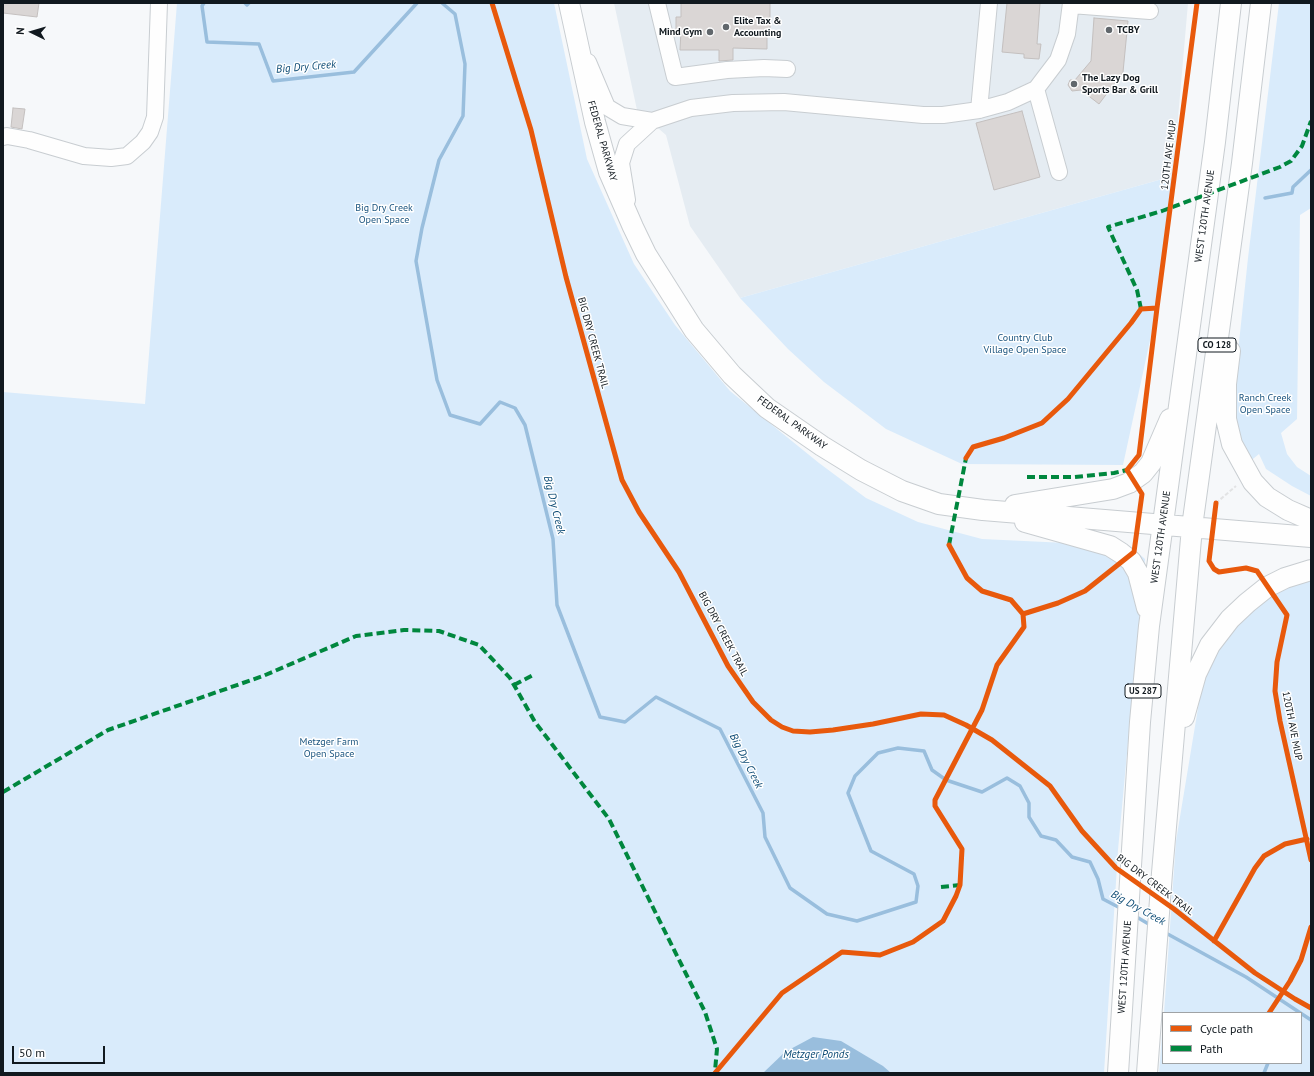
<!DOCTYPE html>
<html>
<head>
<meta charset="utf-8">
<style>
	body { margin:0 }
	#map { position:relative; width:1314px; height:1076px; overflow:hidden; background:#f6f8fa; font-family:"PT Sans",sans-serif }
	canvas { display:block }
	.frame { position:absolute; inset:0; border:4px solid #11191f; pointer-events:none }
	.legend { position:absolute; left:1162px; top:1012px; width:140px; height:52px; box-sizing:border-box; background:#fff; border:1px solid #a0a3a5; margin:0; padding:5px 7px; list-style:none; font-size:12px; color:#11191f }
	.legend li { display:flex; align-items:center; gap:8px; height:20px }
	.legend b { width:20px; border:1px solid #a0a3a5 }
	.north { position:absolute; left:12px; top:12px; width:40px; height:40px; -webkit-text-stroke:3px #fff; paint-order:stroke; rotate:275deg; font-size:11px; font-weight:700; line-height:16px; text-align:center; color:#11191f }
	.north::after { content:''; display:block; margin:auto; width:14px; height:18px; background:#11191f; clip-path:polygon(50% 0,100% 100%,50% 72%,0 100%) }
	.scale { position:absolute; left:12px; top:1046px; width:93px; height:18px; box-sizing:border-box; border:2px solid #11191f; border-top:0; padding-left:5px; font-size:12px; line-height:14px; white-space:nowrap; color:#11191f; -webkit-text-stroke:3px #fff; paint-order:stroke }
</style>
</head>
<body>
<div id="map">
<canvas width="1314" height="1076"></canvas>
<div class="frame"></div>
<ul class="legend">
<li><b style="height:5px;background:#e8590c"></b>Cycle path</li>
<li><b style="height:5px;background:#00873e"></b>Path</li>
</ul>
<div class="north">N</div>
<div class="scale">50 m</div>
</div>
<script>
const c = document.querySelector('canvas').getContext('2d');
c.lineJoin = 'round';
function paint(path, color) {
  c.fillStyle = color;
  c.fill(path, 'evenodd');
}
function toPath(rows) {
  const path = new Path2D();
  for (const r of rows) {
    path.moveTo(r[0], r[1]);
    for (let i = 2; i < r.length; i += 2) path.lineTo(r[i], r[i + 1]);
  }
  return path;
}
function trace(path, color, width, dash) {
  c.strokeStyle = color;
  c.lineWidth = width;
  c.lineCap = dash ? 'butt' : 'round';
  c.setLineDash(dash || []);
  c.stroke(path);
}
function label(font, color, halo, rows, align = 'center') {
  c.font = font + ' "PT Sans",sans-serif';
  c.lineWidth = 3;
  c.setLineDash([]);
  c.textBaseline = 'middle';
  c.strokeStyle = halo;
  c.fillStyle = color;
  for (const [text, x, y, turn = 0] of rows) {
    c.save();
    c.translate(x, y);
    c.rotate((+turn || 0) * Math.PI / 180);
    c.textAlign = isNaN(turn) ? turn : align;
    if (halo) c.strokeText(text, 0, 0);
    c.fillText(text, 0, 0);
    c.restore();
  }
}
paint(toPath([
	[614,3,1188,3,1173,176,740,298,690,226,666,135,637,110]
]), '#e5ecf2');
paint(toPath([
	[177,3,554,3,587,159,634,264,675,325,730,391,819,463,866,498,918,522,982,539,1130,546,1145,559,1118,850,1104,1073,3,1073,3,392,145,404],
	[1279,3,1311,3,1311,208,1300,215,1297,419,1281,433,1287,454,1297,467,1311,476,1311,496,1292,486,1266,469,1259,454,1248,463,1239,441,1232,408,1248,258],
	[1173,176,1157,308,1123,465,962,464,886,429,824,382,788,349,740,298],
	[1311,577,1311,1073,1159,1073,1163,1022,1163,1063,1301,1063,1301,1013,1164,1013,1176,841,1200,696,1209,664,1227,632,1257,603,1280,589]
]), '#d9ebfb');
paint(toPath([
	[813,1037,841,1041,883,1066,891,1073,763,1073,785,1052]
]), '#99bedd');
trace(toPath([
	[204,3,202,6,207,42,259,44,273,81,354,72,417,3],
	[245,3,247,5,249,3],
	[442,3,455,14,465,64,463,116,439,160,422,228,416,261,437,380,450,415,480,424,500,402,515,408,525,425,553,539,557,605,600,717,625,722,656,697,720,729,763,813,765,837,790,888,827,914,857,921,916,902,918,886,914,874,871,851,848,793,855,776,878,753,898,748,924,751,932,770,946,780,982,792,1007,778,1020,786,1029,803,1029,817,1041,836,1056,840,1072,857,1090,862,1098,879,1103,899,1122,909],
	[1265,198,1292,193,1293,187,1311,170],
	[1135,916,1152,926],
	[1164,932,1246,977,1311,1020],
	[1264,1073,1268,1063]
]), '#99bedd', 3.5);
const building = toPath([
	[3,3,39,3,37,17,3,13,3,3],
	[681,3,770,3,770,35,767,35,767,49,733,48,733,60,719,61,719,50,680,50,681,30,676,30,676,17,681,17,681,3],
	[1007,3,1040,3,1037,44,1041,44,1039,59,1024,58,1024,54,1002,52,1007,3],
	[1094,18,1128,21,1123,72,1099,104,1081,90,1072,91,1068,85,1070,80,1075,80,1091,61,1094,18],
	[13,108,25,109,22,129,11,127,13,108],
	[1022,111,1040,177,994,190,976,123,1022,111]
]);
paint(building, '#dad6d5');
trace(building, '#c4c0bf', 1);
const minor = toPath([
	[657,3,675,77,727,70,764,68,787,69],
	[1071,5,1150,11],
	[588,62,607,107,622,116,652,121],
	[1036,89,1059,172],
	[979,110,989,3],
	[3,137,7,136,29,140,84,156,111,158,127,156,143,142,150,132,155,117,159,3],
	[627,200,621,163,627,144,652,121,691,108,733,103,784,102,923,115,943,115,979,110,1008,102,1036,89,1058,60,1067,34,1071,3]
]);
const major = toPath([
	[569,3,595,122,609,172,633,227,646,254,694,330,732,375,767,408,822,446,861,470,902,491,939,504,983,510,1311,537],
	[1230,351,1226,384,1226,419,1232,444,1253,482,1267,497,1288,510,1311,520],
	[1015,505,1113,489,1129,483,1143,473,1151,463,1170,419],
	[1025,522,1110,546,1121,553,1131,561,1138,573,1147,608],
	[1184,717,1196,674,1210,645,1230,619,1247,603,1267,587,1285,578,1311,570],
	[1118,1073,1140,722,1149,626,1215,142,1231,3],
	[1147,1073,1162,873,1192,527,1242,163,1261,3]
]);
trace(minor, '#c8cdd1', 18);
trace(major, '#c8cdd1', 22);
trace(toPath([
	[1216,503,1236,486]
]), '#e2e3e4', 2, [4, 2]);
trace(minor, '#fefefe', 16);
trace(major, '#fefefe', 20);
trace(toPath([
	[1141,309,1137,290,1108,227,1162,211,1280,167,1291,161,1302,146,1311,121],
	[1027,477,1075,477,1114,473,1127,470],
	[949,545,966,458],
	[514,685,533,675],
	[3,792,108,730,263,676,356,636,404,630,439,631,479,645,510,678,535,722,609,819,705,1012,717,1049,715,1071],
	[941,887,960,885]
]), '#00873e', 4, [8, 4]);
trace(toPath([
	[492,3,531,130,566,277,622,480,639,512,679,572,728,666,753,702,771,720,782,727,793,731,810,732,833,730,873,724,921,714,944,715,966,725,992,740,1050,786,1082,831,1116,868,1174,909,1255,973,1295,999,1311,1008],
	[966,458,973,447,1004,438,1042,423,1068,399,1131,323,1141,309,1157,308,1197,3],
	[1216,503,1209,561,1214,569,1219,572,1246,568,1257,571,1287,615,1277,662,1275,691,1280,721,1311,860],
	[1023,614,1058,603,1085,591,1134,552,1142,494,1127,470,1139,455,1157,308],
	[1214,941,1255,868,1264,856,1285,844,1307,839],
	[1269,1013,1290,981,1301,960,1311,927],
	[715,1073,782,993,842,952,880,955,913,942,943,921,956,896,960,885,962,849,935,806,935,800,982,710,997,665,1024,627,1023,614,1011,600,982,591,967,578,949,545]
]), '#e8590c', 5);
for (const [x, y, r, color] of [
	[726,27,4,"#61676c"],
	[1109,30,4,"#61676c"],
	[710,32,4,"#61676c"],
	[1074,84,4,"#61676c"]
]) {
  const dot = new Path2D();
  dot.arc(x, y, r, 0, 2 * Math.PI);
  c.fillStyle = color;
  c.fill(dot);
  trace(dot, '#fff', 1.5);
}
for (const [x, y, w] of [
	[1217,345,38],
	[1143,691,36]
]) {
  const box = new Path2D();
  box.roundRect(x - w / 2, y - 7, w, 14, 3);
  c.fillStyle = '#fff';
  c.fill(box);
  trace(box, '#11191f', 1);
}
label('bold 9px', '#11191f', null, [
	["CO 128",1217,345],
	["US 287",1143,691]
]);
label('bold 10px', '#11191f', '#fff', [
	["Elite Tax &",734,21],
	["Accounting",734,33],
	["TCBY",1117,30],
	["Mind Gym",702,32,"right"],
	["The Lazy Dog",1082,78],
	["Sports Bar & Grill",1082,90]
], 'left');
label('10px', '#11191f', '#fff', [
	["FEDERAL PARKWAY",602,141,74],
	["120TH AVE MUP",1169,155,-83],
	["WEST 120TH AVENUE",1205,216,-82],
	["BIG DRY CREEK TRAIL",593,343,75],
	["FEDERAL PARKWAY",792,423,36],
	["WEST 120TH AVENUE",1161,537,-82],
	["BIG DRY CREEK TRAIL",723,634,62],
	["120TH AVE MUP",1292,726,79],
	["BIG DRY CREEK TRAIL",1155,885,37],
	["WEST 120TH AVENUE",1125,967,-86]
]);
label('10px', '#1a547f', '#fff', [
	["Big Dry Creek",384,208],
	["Open Space",384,220],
	["Country Club",1025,338],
	["Village Open Space",1025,350],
	["Ranch Creek",1265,398],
	["Open Space",1265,410],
	["Metzger Farm",329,742],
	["Open Space",329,754]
]);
label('italic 11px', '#0b4a74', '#fff', [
	["Big Dry Creek",306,67,-5],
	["Big Dry Creek",554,505,76],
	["Big Dry Creek",746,761,63],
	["Big Dry Creek",1138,908,29],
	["Metzger Ponds",816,1055]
]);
</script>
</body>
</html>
